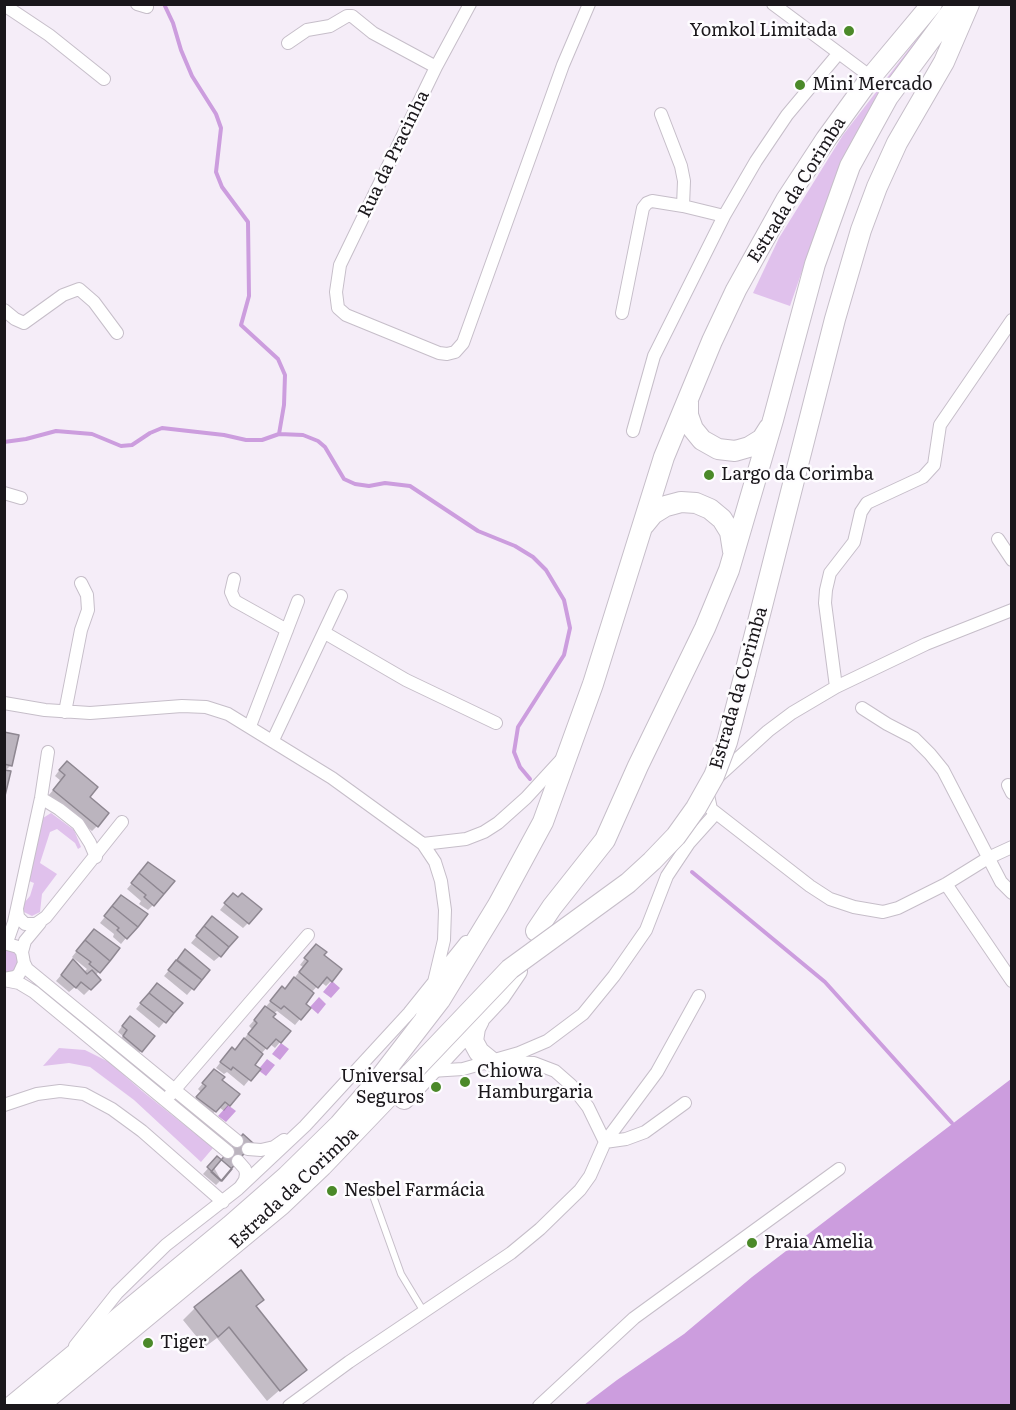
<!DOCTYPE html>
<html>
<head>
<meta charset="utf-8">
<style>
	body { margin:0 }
	#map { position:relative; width:1016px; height:1410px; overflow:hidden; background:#f5edf8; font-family:Literata,serif }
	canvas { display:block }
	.frame { position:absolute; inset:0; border:6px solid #1a171b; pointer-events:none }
</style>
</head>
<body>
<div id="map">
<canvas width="1016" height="1410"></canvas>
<div class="frame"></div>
</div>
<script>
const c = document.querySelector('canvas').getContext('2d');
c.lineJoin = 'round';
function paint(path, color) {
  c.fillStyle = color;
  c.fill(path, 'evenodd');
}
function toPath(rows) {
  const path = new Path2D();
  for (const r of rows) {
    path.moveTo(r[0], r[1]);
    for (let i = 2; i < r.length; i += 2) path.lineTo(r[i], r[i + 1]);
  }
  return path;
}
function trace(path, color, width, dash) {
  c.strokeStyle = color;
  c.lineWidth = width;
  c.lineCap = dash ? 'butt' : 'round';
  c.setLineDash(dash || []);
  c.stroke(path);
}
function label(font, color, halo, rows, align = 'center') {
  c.font = font + ' Literata,serif';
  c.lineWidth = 5;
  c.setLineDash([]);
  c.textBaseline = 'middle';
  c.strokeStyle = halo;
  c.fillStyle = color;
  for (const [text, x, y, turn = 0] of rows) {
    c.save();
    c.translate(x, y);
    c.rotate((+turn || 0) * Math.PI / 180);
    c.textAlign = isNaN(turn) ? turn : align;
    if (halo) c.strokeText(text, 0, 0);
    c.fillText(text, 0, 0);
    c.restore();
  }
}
paint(toPath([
	[943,5,885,86,832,192,810,248,790,306,753,293,779,238,843,135],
	[51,813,74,830,81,847,78,849,75,843,57,829,50,832,40,863,57,874,42,894,40,912,32,916,24,912,24,903,30,896,34,883,29,881,43,818],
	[5,949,10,949,16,953,19,961,14,971,5,973],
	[59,1048,85,1050,109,1062,142,1091,213,1148,201,1162,134,1100,90,1067,69,1063,43,1066]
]), '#e0c1ec');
paint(toPath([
	[332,981,340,988,331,998,323,992],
	[319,997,326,1004,318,1014,310,1007],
	[281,1043,289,1049,280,1060,272,1054],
	[267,1059,275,1065,266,1076,258,1070],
	[1011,1079,1011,1405,584,1405,617,1380,684,1334,752,1277],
	[228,1105,236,1111,226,1122,218,1116]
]), '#cc9dde');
paint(toPath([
	[4,734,11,765,5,771,4,793],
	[61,768,88,797,97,826,92,831,48,796,61,781,55,776],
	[143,870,153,905,148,910,139,904,141,901,127,889],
	[228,900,248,923,243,928,220,910],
	[116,903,126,938,121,944,113,937,114,934,100,923],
	[207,924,220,956,214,961,191,943],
	[88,937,118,949,95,976,99,980,84,995,75,987,69,992,56,981,68,967,84,972,87,969,72,957],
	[311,951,322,955,331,981,326,986,321,982,311,993,304,1004,300,1019,295,1025,277,1011,274,1013,271,1017,280,1042,275,1048,270,1044,261,1054,253,1065,258,1069,244,1086,227,1072,224,1074,216,1068,226,1055,234,1051,252,1029,249,1026,277,994,285,990,303,967,300,965],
	[180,957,208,970,187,995,164,976],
	[152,990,180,1003,159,1028,136,1009],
	[124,1023,141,1051,136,1056,118,1042,123,1036,118,1032],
	[209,1076,220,1080,238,1094,224,1111,219,1107,210,1117,192,1103,201,1092,198,1089],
	[212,1164,221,1180,216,1185,203,1174],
	[262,1300,255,1307,304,1369,267,1401,217,1338,205,1347,183,1320,195,1308]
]), '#0003');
trace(toPath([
	[164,4,173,23,181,50,192,76,216,114,221,128,216,172,222,187,248,222,249,296,241,325,278,359,285,375,284,405,279,434],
	[4,442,26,439,56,431,92,434,121,446,132,445,150,433,162,428,224,435,246,440,262,440,279,434,303,435,318,441,325,447,344,479,355,484,369,486,385,483,410,486,478,531,515,546,533,557,546,570,564,600,570,628,564,655,518,727,514,752,520,767,530,779],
	[692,872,825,982,952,1123]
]), '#cc9dde', 4);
const building = toPath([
	[4,732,19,735,12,766,4,764,4,732],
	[67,761,98,787,90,797,109,813,98,827,53,790,65,775,59,770,67,761],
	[4,770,11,771,4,800,4,770],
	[148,862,175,881,164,894,139,873,148,862],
	[139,873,164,894,154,906,144,897,146,895,131,883,139,873],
	[233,893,238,897,242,893,262,909,249,924,224,903,233,893],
	[121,895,148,914,138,927,112,906,121,895],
	[112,906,138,927,127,939,117,930,119,928,104,916,112,906],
	[212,916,238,937,229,947,204,926,212,916],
	[204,926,229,947,221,957,196,936,204,926],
	[94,929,120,948,110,961,85,940,94,929],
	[85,940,110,961,100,973,89,964,91,962,76,951,85,940],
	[316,944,327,952,324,955,342,969,332,982,327,977,318,988,299,972,308,961,304,958,316,944],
	[185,949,210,970,202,980,177,960,185,949],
	[73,959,87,974,92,970,101,980,91,990,81,982,76,988,61,975,73,959],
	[176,960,202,980,194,990,168,970,176,960],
	[294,977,314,993,306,1004,311,1008,301,1020,284,1006,281,1009,270,1001,282,986,285,989,294,977],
	[157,983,183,1003,174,1013,149,993,157,983],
	[149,993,174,1013,166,1023,140,1003,149,993],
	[265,1006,276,1014,273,1017,291,1031,281,1043,276,1039,267,1049,248,1034,257,1023,254,1020,265,1006],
	[130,1016,155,1036,142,1052,123,1036,127,1030,122,1026,130,1016],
	[244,1038,263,1054,255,1065,261,1069,251,1081,233,1067,231,1070,220,1062,232,1047,235,1050,244,1038],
	[214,1069,225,1077,222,1080,240,1094,230,1106,225,1102,216,1112,196,1097,206,1086,202,1083,214,1069],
	[243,1134,253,1143,221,1181,211,1172,243,1134],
	[217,1156,232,1169,222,1181,207,1167,217,1156],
	[241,1270,264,1300,256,1306,307,1370,280,1391,229,1327,218,1337,194,1307,241,1270]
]);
paint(building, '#bbb4be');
trace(building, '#8e8791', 1.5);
const lane = toPath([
	[372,1193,401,1274,424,1312]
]);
const street = toPath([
	[137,4,147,7],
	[470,4,436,67,340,265,336,292,338,308,346,315,439,353,447,354,455,352,463,343,563,65,589,4],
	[773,4,871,77],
	[4,5,49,35,104,79],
	[288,43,307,30,330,26,347,16,352,16,373,33,436,67],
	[661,114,681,166,684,181,683,206],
	[4,310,15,319,24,323,63,295,79,289,94,302,117,333],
	[622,313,643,208,647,203,652,201,683,206,724,216],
	[633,431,654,356,724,216,756,161,787,115,838,54],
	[4,493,21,498],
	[998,539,1012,560],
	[234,579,231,592,235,601,287,630],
	[1012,610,926,644,836,687,792,713,768,731,711,783,708,795,711,809,810,886,830,899,854,907,883,912,898,908,946,884,988,858,1012,847],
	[325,633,406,680,496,723],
	[836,687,825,603,826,590,830,573,854,542,861,512,867,503,923,477,934,465,940,425,1012,320],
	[4,703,45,710,90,713,182,706,206,707,228,714,332,778,423,844,435,862,441,881,445,910,444,940,434,982,422,1016],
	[862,708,887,724,914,738,930,754,943,770,1001,882,1012,893],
	[65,712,81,630,88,610,87,595,81,583],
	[250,726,298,601],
	[273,740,341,596],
	[1008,785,1012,793],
	[41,798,59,809,78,824,90,843,96,857],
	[423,844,466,839,484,832,498,823,526,798,560,761],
	[946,884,1012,981],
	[17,909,18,917,25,924,36,924,46,917,122,822],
	[7,942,14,922,41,798,48,752],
	[4,943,18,947,22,952,24,963,19,974,15,977,4,979],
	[22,952,25,941,40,923],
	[24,963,27,969,237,1141],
	[4,980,19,983,34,992,228,1152],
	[431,1071,463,1069,519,1053,547,1041,583,1014,614,976,646,930,667,876,689,843,716,813],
	[170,1095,308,935],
	[4,1105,37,1094,60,1091,84,1094,112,1109,142,1131,223,1202],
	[605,1142,657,1072,699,996],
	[605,1142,626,1139,645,1132,685,1103],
	[248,1149,261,1150,274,1147,284,1140],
	[238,1161,245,1169,246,1174,245,1180,241,1186],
	[75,1346,117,1293,166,1245,238,1189,305,1126,409,1013,466,942],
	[289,1406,349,1362,511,1253,540,1229,580,1190,590,1176,605,1142,588,1107,571,1085,555,1071,534,1063,490,1061],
	[539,1406,634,1318,839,1169]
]);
const primary = toPath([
	[688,402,688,415,693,429,702,440,718,449,735,451,749,447,762,439,769,428],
	[644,525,653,514,666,506,681,502,696,503,710,509,722,519,730,532,733,551],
	[745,673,835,319,861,230,877,187,897,143,944,62,969,4],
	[536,931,552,907,605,840,638,766,705,628,729,570,773,420,815,264,850,166,888,97,957,4],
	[479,1020,475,1028,473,1041,479,1052,490,1061],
	[404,1099,500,996,517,971],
	[12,1406,230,1226,287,1176,339,1125,379,1079,440,1000,498,905,543,822,593,684,664,457,712,341,736,290,786,200,826,139,871,77,932,4],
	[38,1406,281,1205,322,1166,411,1073]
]);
trace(lane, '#c6bec9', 8);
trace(street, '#c6bec9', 14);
trace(primary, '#c6bec9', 22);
trace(lane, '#fff', 6);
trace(street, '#fff', 12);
trace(primary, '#fff', 20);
const primaryBridge = toPath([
	[411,1073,510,969,628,883,652,861,676,836,696,808,714,776,727,742,745,673]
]);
trace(primaryBridge, '#c6bec9', 22, []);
trace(primaryBridge, '#fff', 20);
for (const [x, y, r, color] of [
	[849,31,6,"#4b8929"],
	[800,85,6,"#4b8929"],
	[709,475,6,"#4b8929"],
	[465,1082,6,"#4b8929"],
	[436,1087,6,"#4b8929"],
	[332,1191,6,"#4b8929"],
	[752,1243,6,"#4b8929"],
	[148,1343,6,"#4b8929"]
]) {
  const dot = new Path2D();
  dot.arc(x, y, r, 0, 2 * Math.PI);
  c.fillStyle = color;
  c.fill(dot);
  trace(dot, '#fefdff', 2);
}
label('18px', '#1a171b', '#fefdff', [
	["Yomkol Limitada",837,31,"right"],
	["Mini Mercado",812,85],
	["Largo da Corimba",721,475],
	["Chiowa",477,1072],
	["Hamburgaria",477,1093],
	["Universal",424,1077,"right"],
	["Seguros",424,1098,"right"],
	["Nesbel Farmácia",344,1191],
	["Praia Amelia",764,1243],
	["Tiger",160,1343]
], 'left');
label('18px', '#1a171b', '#fefdff', [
	["Rua da Pracinha",394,154,-64],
	["Estrada da Corimba",797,190,-58],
	["Estrada da Corimba",739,688,-74],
	["Estrada da Corimba",294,1188,-43]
]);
</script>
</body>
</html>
